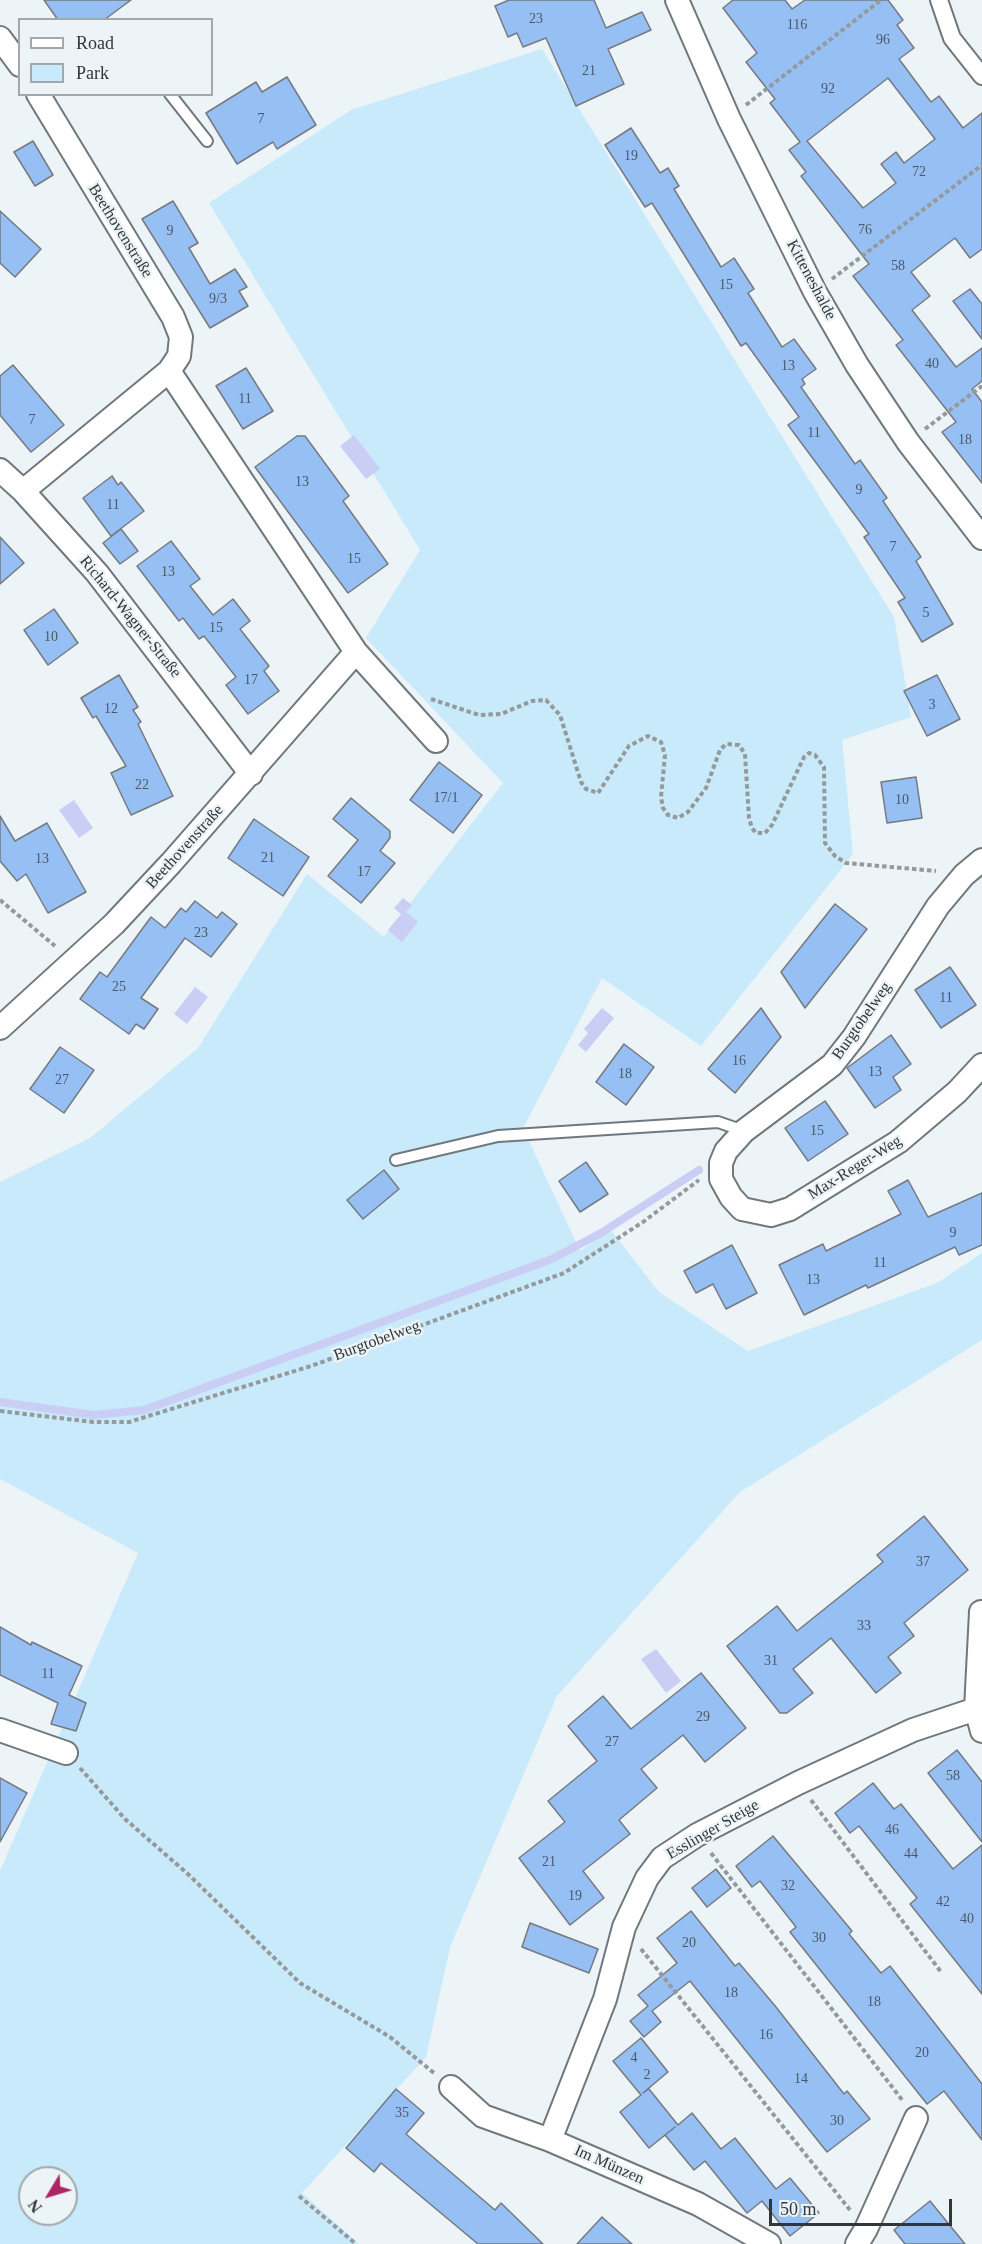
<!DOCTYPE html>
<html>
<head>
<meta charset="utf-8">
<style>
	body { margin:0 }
	#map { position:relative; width:982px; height:2244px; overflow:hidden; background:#ecf4f8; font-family:"Times New Roman",serif }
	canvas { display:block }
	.legend { position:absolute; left:18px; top:18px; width:195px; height:78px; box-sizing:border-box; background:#ecf4f8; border:2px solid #a2a8ab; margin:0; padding:8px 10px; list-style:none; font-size:18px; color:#333638 }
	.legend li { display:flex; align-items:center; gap:12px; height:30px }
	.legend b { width:30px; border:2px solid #a2a8ab }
	.north { position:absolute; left:18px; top:2166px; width:60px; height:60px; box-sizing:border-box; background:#ecf4f8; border:2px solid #a2a8ab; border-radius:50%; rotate:232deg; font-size:16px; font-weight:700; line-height:24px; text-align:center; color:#333638 }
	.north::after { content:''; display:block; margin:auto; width:21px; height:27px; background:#ae2464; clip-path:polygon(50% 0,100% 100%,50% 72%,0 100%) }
	.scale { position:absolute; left:769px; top:2199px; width:183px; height:27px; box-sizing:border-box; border:3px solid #333638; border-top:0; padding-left:8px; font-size:18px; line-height:21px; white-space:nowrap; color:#333638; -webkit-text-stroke:4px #ecf4f8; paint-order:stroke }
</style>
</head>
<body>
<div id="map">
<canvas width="982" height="2244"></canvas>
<ul class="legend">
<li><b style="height:8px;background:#fff"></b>Road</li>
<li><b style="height:16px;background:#c8eafb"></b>Park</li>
</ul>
<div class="north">N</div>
<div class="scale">50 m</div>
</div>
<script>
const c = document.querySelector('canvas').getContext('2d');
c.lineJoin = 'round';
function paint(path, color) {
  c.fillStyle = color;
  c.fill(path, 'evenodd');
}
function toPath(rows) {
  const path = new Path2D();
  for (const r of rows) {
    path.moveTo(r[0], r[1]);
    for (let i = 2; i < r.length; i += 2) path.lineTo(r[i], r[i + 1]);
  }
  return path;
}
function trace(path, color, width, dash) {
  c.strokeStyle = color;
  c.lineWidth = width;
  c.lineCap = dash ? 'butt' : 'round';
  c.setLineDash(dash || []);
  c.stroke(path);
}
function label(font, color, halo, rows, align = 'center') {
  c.font = font + ' "Times New Roman",serif';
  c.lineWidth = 5;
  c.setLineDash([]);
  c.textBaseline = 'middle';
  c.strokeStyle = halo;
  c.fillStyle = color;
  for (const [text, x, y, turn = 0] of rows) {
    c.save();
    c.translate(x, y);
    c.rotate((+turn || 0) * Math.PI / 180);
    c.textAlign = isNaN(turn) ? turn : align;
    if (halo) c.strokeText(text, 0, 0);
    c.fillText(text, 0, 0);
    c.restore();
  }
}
paint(toPath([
	[542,49,894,617,911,717,842,740,853,854,701,1046,602,978,523,1128,580,1251,610,1229,659,1292,748,1351,937,1283,982,1253,982,1340,740,1492,557,1696,450,1947,426,2057,302,2193,359,2244,0,2244,0,1871,138,1553,0,1479,0,1182,90,1138,198,1048,307,874,384,937,503,783,366,638,420,550,209,203,351,110],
	[30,2178,66,2178,66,2214,30,2214]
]), '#c8eafb');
paint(toPath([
	[354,435,380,469,366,479,340,446],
	[74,800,93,828,79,838,59,810],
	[403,898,412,905,406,912,418,922,402,942,388,930,401,914,394,908],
	[195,987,208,997,187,1024,174,1014],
	[602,1008,614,1018,586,1052,578,1045,588,1033,584,1029],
	[656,1649,681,1681,666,1693,641,1659]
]), '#cacef4');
trace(toPath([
	[0,1402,94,1415,144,1410,552,1259,601,1233,699,1170]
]), '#cacef4', 8);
const building = toPath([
	[44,0,131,0,104,20,58,20,44,0],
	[509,0,594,0,606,28,642,12,651,30,608,49,624,84,576,106,546,38,523,47,517,33,508,37,495,6,509,0],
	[733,0,785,0,792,9,805,0,888,0,903,20,897,25,914,48,899,59,931,102,939,96,963,128,982,113,982,249,970,258,955,238,911,272,930,296,912,310,956,367,982,348,982,381,972,389,982,402,982,483,942,432,956,422,896,345,903,340,853,276,869,264,801,176,806,172,789,150,800,142,770,103,775,99,746,62,757,53,723,8,733,0],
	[888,78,935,139,904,163,896,152,881,164,896,183,863,208,807,141,888,78],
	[287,77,316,125,277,149,273,142,237,164,206,113,256,82,262,92,287,77],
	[631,128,660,173,668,168,679,186,674,189,721,267,734,258,754,289,748,293,782,347,794,339,816,369,802,379,805,384,801,387,855,464,860,460,887,498,883,501,921,557,916,561,953,624,922,642,898,602,905,598,864,537,869,534,788,425,799,417,746,343,741,346,652,203,645,207,605,145,631,128],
	[33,141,53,175,35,186,14,152,33,141],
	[173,201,198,243,189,248,210,284,235,269,247,287,239,291,248,306,210,328,142,219,173,201],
	[0,211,41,249,15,277,0,263,0,211],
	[970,289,982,304,982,339,953,301,970,289],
	[13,365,64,425,31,452,0,415,0,376,13,365],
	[246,368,273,411,243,429,216,386,246,368],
	[297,436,305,436,349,496,343,501,388,564,348,593,255,467,297,436],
	[112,476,118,485,121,482,144,511,111,536,83,498,112,476],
	[121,529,138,551,120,564,103,543,121,529],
	[0,537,24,563,0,584,0,537],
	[171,541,200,579,190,586,213,615,233,599,250,621,240,629,269,666,264,671,279,691,248,714,226,685,236,677,204,636,199,639,183,618,179,621,137,566,171,541],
	[54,609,78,643,48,665,24,630,54,609],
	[119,675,138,707,133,710,141,722,138,724,173,796,131,815,111,773,126,766,96,716,93,718,81,698,119,675],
	[937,675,960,719,927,736,904,691,937,675],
	[439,762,482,795,453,833,410,800,439,762],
	[916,777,922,818,887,823,881,782,916,777],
	[351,798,390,831,390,838,380,851,395,863,361,903,328,876,358,840,333,819,351,798],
	[0,816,15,841,47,823,86,892,48,913,26,874,17,881,0,861,0,816],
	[254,819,309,857,283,896,228,858,254,819],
	[195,901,217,918,222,912,237,924,211,957,185,938,141,998,158,1009,144,1029,136,1024,129,1034,80,999,100,972,107,977,151,917,165,928,181,908,186,912,195,901],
	[835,904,867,929,805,1008,781,972,835,904],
	[950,967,976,1005,941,1028,915,990,950,967],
	[761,1008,781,1037,735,1093,708,1069,761,1008],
	[891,1035,911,1064,893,1077,901,1090,875,1108,847,1068,891,1035],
	[624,1044,654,1067,626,1105,596,1082,624,1044],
	[60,1047,94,1070,64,1113,30,1089,60,1047],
	[825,1101,848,1134,808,1161,785,1128,825,1101],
	[586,1162,608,1194,580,1212,559,1181,586,1162],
	[384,1170,399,1189,363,1219,347,1200,384,1170],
	[908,1180,928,1217,982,1193,982,1245,959,1255,955,1247,868,1288,866,1285,804,1315,779,1265,823,1244,826,1251,901,1214,888,1191,908,1180],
	[732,1245,757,1293,726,1309,713,1284,696,1293,684,1271,732,1245],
	[924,1516,968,1570,904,1623,914,1636,888,1657,901,1673,876,1693,831,1638,793,1669,813,1693,787,1713,780,1713,727,1646,777,1606,797,1631,883,1562,877,1555,924,1516],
	[0,1627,31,1645,32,1642,82,1666,69,1695,86,1703,76,1731,51,1724,58,1703,0,1675,0,1627],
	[701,1673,746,1728,705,1762,683,1735,641,1769,657,1788,619,1820,630,1834,583,1871,604,1898,570,1925,519,1858,565,1822,548,1801,597,1761,568,1726,603,1696,631,1729,701,1673],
	[957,1750,982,1782,982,1842,928,1773,957,1750],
	[0,1778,27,1793,0,1842,0,1778],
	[873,1783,894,1809,901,1804,953,1869,982,1845,982,1994,910,1904,917,1898,859,1826,850,1833,835,1813,873,1783],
	[773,1836,852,1931,849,1934,881,1973,890,1966,982,2084,982,2140,944,2091,927,2104,790,1932,796,1927,760,1881,752,1887,736,1866,773,1836],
	[716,1869,731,1888,707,1907,692,1888,716,1869],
	[691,1911,735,1966,739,1963,776,2007,844,2094,847,2091,870,2119,827,2152,690,1981,652,2011,661,2022,644,2037,630,2021,648,2006,638,1995,677,1963,657,1938,691,1911],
	[530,1923,598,1949,589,1973,522,1947,530,1923],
	[641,2038,668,2072,643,2093,649,2089,678,2125,692,2113,721,2149,735,2138,776,2189,790,2178,819,2213,790,2236,762,2201,747,2213,705,2161,694,2170,665,2135,675,2127,649,2148,620,2112,641,2095,613,2061,641,2038],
	[396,2089,424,2113,406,2134,495,2210,501,2203,543,2244,478,2244,381,2163,374,2172,346,2148,396,2089],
	[930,2201,965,2244,905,2244,894,2230,930,2201],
	[602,2217,632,2244,577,2244,602,2217]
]);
paint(building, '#96bff4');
trace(building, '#767a80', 1.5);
const service = toPath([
	[170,94,207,141],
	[396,1160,498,1136,718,1122,744,1131]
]);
const pedestrian = toPath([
	[939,0,952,38,982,76]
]);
const minor = toPath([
	[677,0,729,119,815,292,857,365,908,442,982,538],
	[0,38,20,65],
	[0,470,23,491,97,573,251,774],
	[23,491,169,371,179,356,181,337,173,317,38,94],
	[356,652,436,741],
	[982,860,964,875,938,906,854,1037,832,1065,744,1131,726,1151,721,1163,721,1179,731,1197,742,1209,771,1215,790,1209,898,1142,957,1092,982,1065],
	[0,1028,114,924,171,863,356,652,169,371],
	[981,1612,976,1709,982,1731],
	[0,1730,66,1753],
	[451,2087,483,2116,550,2140,698,2204,769,2244],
	[550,2140,605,1999,624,1927,647,1878,662,1858,697,1835,798,1783,913,1730,976,1709],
	[857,2244,866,2229,916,2118]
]);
trace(service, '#71787c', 14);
trace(pedestrian, '#71787c', 20);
trace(minor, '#71787c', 26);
trace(toPath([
	[746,105,881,0],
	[832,279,982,165],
	[925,429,982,386],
	[431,699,479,715,501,714,532,701,546,700,560,715,581,782,586,789,598,793,629,746,648,736,661,742,665,755,661,797,663,808,668,815,678,818,688,812,706,788,720,750,726,744,739,745,745,754,749,818,752,828,756,833,765,833,772,825,804,757,809,753,815,755,824,767,825,843,835,856,846,863,936,871],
	[0,900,55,946],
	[0,1411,93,1422,129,1422,311,1366,564,1273,643,1222,699,1180],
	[80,1768,125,1819,189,1875,300,1983,390,2037,434,2073],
	[811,1800,941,1972],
	[711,1853,903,2101],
	[641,1949,850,2210],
	[299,2196,356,2244]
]), '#94999c', 4, [4.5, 3]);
trace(service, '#fff', 10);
trace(pedestrian, '#fff', 16);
trace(minor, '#fff', 22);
label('14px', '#4c5867', null, [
	["23",536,19],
	["116",797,25],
	["96",883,40],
	["21",589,71],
	["92",828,89],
	["7",261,119],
	["19",631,156],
	["72",919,172],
	["76",865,230],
	["9",170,231],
	["58",898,266],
	["15",726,285],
	["9/3",218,299],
	["40",932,364],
	["13",788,366],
	["11",245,399],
	["7",32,420],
	["11",814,433],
	["18",965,440],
	["13",302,482],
	["9",859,490],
	["11",113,505],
	["7",893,547],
	["15",354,559],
	["13",168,572],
	["5",926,613],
	["15",216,628],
	["10",51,637],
	["17",251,680],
	["3",932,705],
	["12",111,709],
	["22",142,785],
	["17/1",446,798],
	["10",902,800],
	["21",268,858],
	["13",42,859],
	["17",364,872],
	["23",201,933],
	["25",119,987],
	["11",946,998],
	["16",739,1061],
	["13",875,1072],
	["18",625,1074],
	["27",62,1080],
	["15",817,1131],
	["9",953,1233],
	["11",880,1263],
	["13",813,1280],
	["37",923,1562],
	["33",864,1626],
	["31",771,1661],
	["11",48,1674],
	["29",703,1717],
	["27",612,1742],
	["58",953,1776],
	["46",892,1830],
	["44",911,1854],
	["21",549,1862],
	["32",788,1886],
	["19",575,1896],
	["42",943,1902],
	["40",967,1919],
	["30",819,1938],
	["20",689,1943],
	["18",731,1993],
	["18",874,2002],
	["16",766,2035],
	["20",922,2053],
	["4",634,2058],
	["2",647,2075],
	["14",801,2079],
	["35",402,2113],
	["30",837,2121]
]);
label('16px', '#333638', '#ecf4f8', [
	["Beethovenstraße",120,231,58],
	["Kitteneshalde",811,280,62],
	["Richard-Wagner-Straße",130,617,51],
	["Beethovenstraße",185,847,-48],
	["Burgtobelweg",862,1021,-55],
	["Max-Reger-Weg",855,1168,-32],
	["Burgtobelweg",377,1341,-20],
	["Esslinger Steige",713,1830,-30],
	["Im Münzen",609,2165,24]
]);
</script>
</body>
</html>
